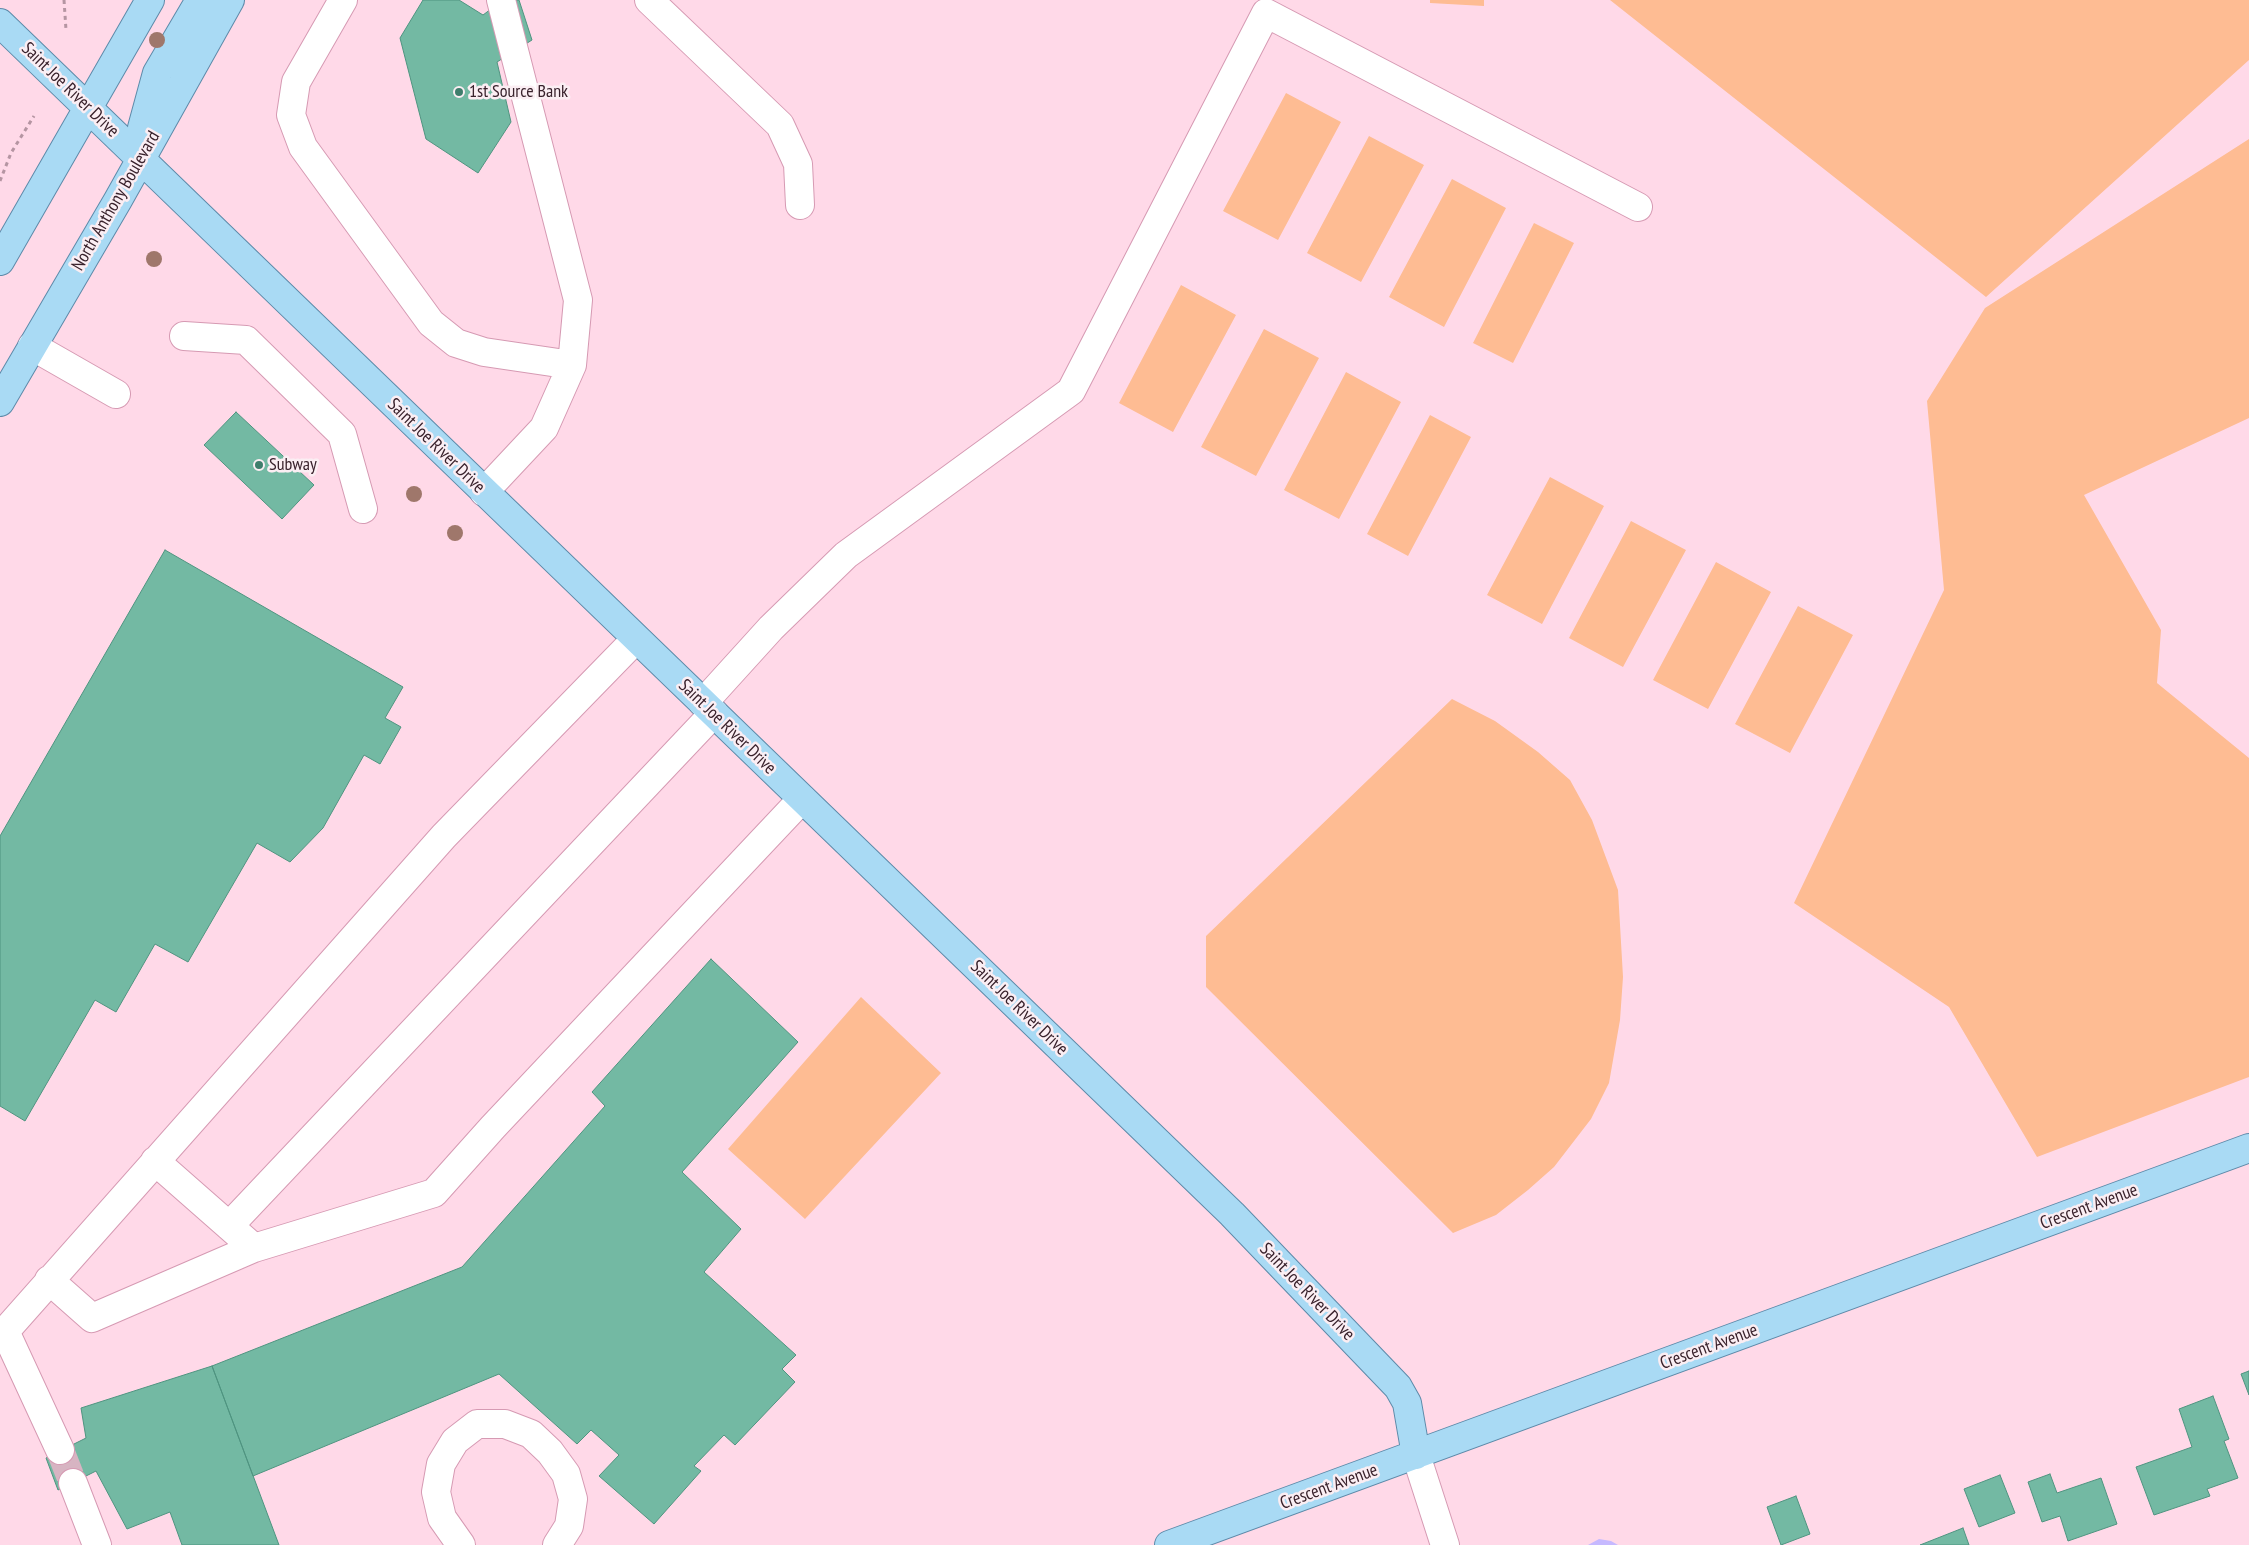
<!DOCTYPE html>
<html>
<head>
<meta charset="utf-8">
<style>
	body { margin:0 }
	canvas { display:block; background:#ffd9e8 }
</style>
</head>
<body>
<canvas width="2249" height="1545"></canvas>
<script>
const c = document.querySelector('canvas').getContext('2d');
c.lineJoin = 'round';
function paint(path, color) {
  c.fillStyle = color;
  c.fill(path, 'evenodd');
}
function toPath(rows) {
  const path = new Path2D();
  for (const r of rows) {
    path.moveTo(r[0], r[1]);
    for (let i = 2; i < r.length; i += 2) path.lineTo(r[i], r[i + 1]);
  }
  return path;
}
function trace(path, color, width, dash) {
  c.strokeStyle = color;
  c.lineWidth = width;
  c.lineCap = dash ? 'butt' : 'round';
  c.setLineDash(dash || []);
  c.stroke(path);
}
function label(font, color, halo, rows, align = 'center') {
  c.font = font + ' "PT Sans Narrow",sans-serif';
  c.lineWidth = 5;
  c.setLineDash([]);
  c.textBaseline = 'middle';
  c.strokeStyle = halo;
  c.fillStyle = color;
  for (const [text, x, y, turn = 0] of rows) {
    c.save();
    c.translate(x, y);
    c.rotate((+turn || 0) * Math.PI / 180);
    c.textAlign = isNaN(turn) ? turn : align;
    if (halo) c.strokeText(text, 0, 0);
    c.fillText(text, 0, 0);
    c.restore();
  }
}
paint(toPath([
	[1430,0,1484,0,1484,6,1430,3],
	[1610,0,2249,0,2249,60,1986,297],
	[1286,93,1341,122,1278,240,1223,211],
	[1369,136,1424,165,1361,282,1307,253],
	[2249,139,2249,418,2084,495,2161,630,2157,683,2249,758,2249,1077,2037,1157,1949,1007,1794,903,1944,590,1927,401,1985,308],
	[1452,179,1506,208,1444,327,1389,297],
	[1534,223,1574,243,1513,363,1473,343],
	[1181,285,1236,315,1173,432,1119,403],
	[1264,329,1319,358,1256,476,1201,447],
	[1346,372,1401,402,1339,519,1284,490],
	[1430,415,1471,437,1408,556,1367,534],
	[1550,477,1604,506,1542,624,1487,595],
	[1631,521,1686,550,1623,667,1569,638],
	[1716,562,1771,592,1708,709,1653,680],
	[1798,606,1853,635,1790,753,1735,724],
	[1452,699,1495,721,1538,752,1570,780,1592,820,1618,890,1623,977,1620,1020,1609,1083,1591,1119,1554,1167,1528,1190,1496,1215,1453,1233,1206,987,1206,936],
	[861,997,941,1073,805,1219,728,1149]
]), '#febc93');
paint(toPath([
	[1599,1539,1611,1541,1618,1545,1588,1545]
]), '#c6b9ff');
const building = toPath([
	[423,0,459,0,483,15,503,0,519,0,532,40,497,62,511,122,478,173,426,139,400,38,423,0],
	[236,412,314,485,282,519,204,445,236,412],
	[165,550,403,687,385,718,401,727,380,764,364,755,323,828,290,862,257,843,188,962,155,944,116,1012,95,1000,25,1121,0,1106,0,836,165,550],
	[711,959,798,1042,682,1172,741,1229,704,1272,796,1355,782,1369,795,1382,735,1445,724,1435,694,1466,701,1471,654,1524,599,1476,619,1455,591,1430,577,1444,499,1374,253,1476,212,1366,462,1267,605,1106,592,1092,711,959],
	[212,1366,279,1545,182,1545,170,1512,127,1529,96,1471,58,1490,46,1458,86,1438,81,1408,212,1366],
	[2249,1371,2249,1395,2241,1374,2249,1371],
	[2213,1396,2229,1439,2224,1441,2238,1478,2207,1489,2210,1496,2154,1515,2136,1467,2192,1447,2179,1409,2213,1396],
	[2050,1474,2057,1493,2101,1478,2117,1524,2068,1541,2060,1516,2042,1522,2028,1482,2050,1474],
	[2000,1475,2015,1513,1979,1527,1964,1489,2000,1475],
	[1796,1496,1810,1534,1781,1545,1767,1507,1796,1496],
	[1963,1528,1969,1545,1920,1545,1963,1528]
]);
paint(building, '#73b9a3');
trace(building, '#4f9480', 1);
trace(toPath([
	[60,1450,73,1483]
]), '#d7b4c2', 28, [28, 14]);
const minor = toPath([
	[343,0,296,82,291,115,303,147,431,323,456,343,484,352,572,365],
	[649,0,780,125,798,164,800,205],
	[184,336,246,340,342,434,363,509],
	[32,346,116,394],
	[484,492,544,428,572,365,578,300,501,0],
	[703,703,771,628,846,555,1071,391,1266,13,1638,207],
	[155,1161,254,1248,434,1193,493,1127,802,799],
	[229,1226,714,713],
	[49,1280,92,1318,254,1248],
	[5,1331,60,1450],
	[0,1337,444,836,636,639],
	[1416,1455,1445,1545],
	[73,1483,97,1545],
	[461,1545,442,1518,436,1492,441,1464,455,1441,477,1424,505,1424,531,1434,550,1452,566,1474,573,1499,569,1526,557,1545]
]);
const major = toPath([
	[0,23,1232,1214,1398,1387,1407,1403,1416,1455],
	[141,147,142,128,157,73,200,0],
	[0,261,150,0],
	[0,402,118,200,230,0],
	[1169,1545,2249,1148]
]);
trace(minor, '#d69ab3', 30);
trace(major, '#5d8aa9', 30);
trace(toPath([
	[64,0,66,30],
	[0,181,11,153,34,116]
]), '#b595a2', 3, [4, 4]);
trace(minor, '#fff', 28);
trace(major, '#a9daf4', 28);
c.fillStyle = '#9f776b';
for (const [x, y] of [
	[157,40],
	[154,259],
	[414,494],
	[455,533]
]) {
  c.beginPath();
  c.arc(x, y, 8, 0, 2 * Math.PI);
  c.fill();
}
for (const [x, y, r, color] of [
	[459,92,5,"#3f7e6c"],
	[259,465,5,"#3f7e6c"]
]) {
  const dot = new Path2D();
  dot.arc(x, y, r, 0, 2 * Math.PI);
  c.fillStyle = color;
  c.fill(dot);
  trace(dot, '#fbeef3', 2);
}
label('18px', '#39222c', '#fbeef3', [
	["Saint Joe River Drive",70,90,44],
	["North Anthony Boulevard",116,201,-60],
	["Saint Joe River Drive",436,446,44],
	["Saint Joe River Drive",727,727,44],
	["Saint Joe River Drive",1019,1008,44],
	["Crescent Avenue",2089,1207,-20],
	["Saint Joe River Drive",1307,1292,46],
	["Crescent Avenue",1709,1347,-20],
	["Crescent Avenue",1329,1487,-20]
]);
label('18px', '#39222c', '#fbeef3', [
	["1st Source Bank",469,92],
	["Subway",269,465]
], 'left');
</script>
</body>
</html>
